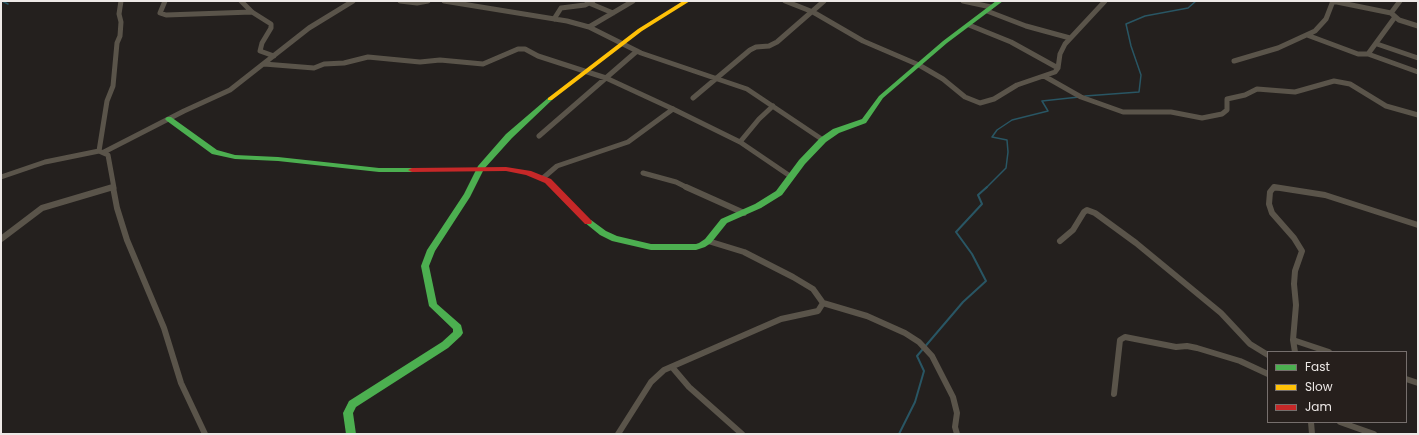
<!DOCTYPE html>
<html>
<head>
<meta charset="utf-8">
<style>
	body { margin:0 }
	#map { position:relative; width:1419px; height:435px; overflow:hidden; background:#24201e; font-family:Poppins,sans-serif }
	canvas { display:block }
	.frame { position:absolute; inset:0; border:2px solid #ede8e6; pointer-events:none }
	.legend { position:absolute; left:1267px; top:351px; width:140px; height:72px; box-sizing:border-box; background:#261f1c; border:1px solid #766f6d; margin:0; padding:5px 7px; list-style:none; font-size:12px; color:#ede8e6 }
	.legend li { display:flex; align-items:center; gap:8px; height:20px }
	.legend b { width:20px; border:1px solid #766f6d }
</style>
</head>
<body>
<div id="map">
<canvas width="1419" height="435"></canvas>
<div class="frame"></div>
<ul class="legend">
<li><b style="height:5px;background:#4caf50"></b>Fast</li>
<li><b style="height:5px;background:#ffc107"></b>Slow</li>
<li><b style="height:5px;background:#c62828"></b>Jam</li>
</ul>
</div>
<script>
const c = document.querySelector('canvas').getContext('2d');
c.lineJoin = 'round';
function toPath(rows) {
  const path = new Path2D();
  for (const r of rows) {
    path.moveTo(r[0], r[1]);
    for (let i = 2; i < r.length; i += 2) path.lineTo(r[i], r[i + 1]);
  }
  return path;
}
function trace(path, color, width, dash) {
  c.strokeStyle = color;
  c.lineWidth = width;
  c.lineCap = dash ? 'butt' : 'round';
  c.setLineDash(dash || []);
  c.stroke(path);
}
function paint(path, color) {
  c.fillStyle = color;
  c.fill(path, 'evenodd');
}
trace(toPath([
	[2,1,8,4],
	[1085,96,1139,92,1141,75,1131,46,1126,24,1145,16,1188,8,1196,1],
	[986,188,1006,168,1008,152,1007,140,992,137,997,130,1012,120,1048,111,1042,101,1079,97]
]), '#295664', 1.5);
trace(toPath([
	[899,434,915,402,924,371,917,356,963,302,986,281,972,254,956,232,982,204,978,195,987,187]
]), '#295664', 2);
trace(toPath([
	[165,1,160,13,166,15,252,12],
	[241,1,252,12,271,24,271,28,262,43,260,51,274,56],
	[400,1,417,3,428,1],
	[444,1,567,21,589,27,641,53,747,89,823,140],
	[785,1,813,12,863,41,919,65,943,79,965,97,980,103,994,99,1017,85,1055,72,1058,68,1060,54,1065,44,1105,1],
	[963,1,991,7],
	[1332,1,1391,13],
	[1400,1,1391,13,1399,20,1418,26],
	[589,3,613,13],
	[987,11,1026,26,1070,38],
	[554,19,561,8,585,5,593,1],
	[969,25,1011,42,1058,68],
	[589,27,633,1],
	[1307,35,1358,54,1368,54,1395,17],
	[1377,44,1418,58],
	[1368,54,1418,72],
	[1234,61,1278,48,1315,31,1326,19,1333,1],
	[264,64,314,68,324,64,344,63,368,57,420,62,440,60,483,64,518,49,525,49,538,56,606,78,673,109,740,142,790,176],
	[1044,76,1081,97,1123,112,1171,112,1202,118,1222,114,1227,110,1227,99,1245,95,1257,89,1295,92,1334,81,1350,84,1386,106,1418,115],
	[693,98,750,50,756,47,769,46,777,42,824,1],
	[539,136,637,51],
	[740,142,759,119,773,106],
	[99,151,107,101,113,86,117,43,120,36,121,22,119,14,121,1],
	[104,152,184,111,230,90,309,28,353,1],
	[643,173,676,182,688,188],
	[1,177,45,162,99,151,108,155,114,188],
	[543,178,557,166,628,142,673,109],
	[111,188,113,187],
	[1274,188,1278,188]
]), '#5a544a', 5);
trace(toPath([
	[113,187,117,208,127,240,164,328,181,383,205,434],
	[686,187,744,213],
	[1,239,42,208,113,187],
	[1060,241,1073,230,1084,212,1087,210,1095,213,1136,243,1221,313,1250,344,1268,355],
	[823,303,867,316,905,333,919,342,932,356,953,397,957,413,955,427,957,434],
	[1293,340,1329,352],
	[1295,352,1293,340,1296,305,1294,284,1295,271,1302,251,1294,238,1272,213,1269,204,1270,192,1274,187,1325,195,1418,225],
	[672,367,689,387,742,434],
	[1406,379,1418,383],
	[1114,394,1120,340,1125,337,1176,347,1187,346,1197,348,1240,361,1268,374],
	[1311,422,1312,434],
	[1340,422,1374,434],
	[618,434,651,382,664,370,781,319,818,311,823,303,813,289,793,277,744,252,708,241]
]), '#5a544a', 6);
paint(toPath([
	[996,1,1003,1,947,43,883,98,866,123,839,133,826,142,805,164,782,195,761,208,727,223,711,243,705,247,696,250,651,250,612,241,600,235,584,222,585,220,591,220,606,231,617,236,651,244,696,244,699,243,705,239,721,219,755,204,776,191,799,160,820,138,833,129,862,119,879,96,943,41,996,1],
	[550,97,552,98,552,100,512,138,484,169,470,197,435,251,429,266,437,304,461,325,463,333,461,336,448,348,356,407,353,413,356,434,346,434,343,413,349,401,442,342,453,332,453,329,429,306,421,266,427,250,464,194,478,166,506,134,548,98,550,97],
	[167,117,171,117,217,150,235,155,278,157,379,168,412,168,416,170,412,172,379,172,278,161,235,159,212,154,167,121,165,119,167,117]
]), '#4caf50');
paint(toPath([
	[683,1,690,1,642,31,552,100,548,100,548,98,638,29,683,1]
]), '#ffc107');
paint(toPath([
	[506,167,531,171,551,179,591,220,592,222,591,224,585,224,545,183,526,175,506,171,412,172,408,170,412,168,506,167]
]), '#c62828');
</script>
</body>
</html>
